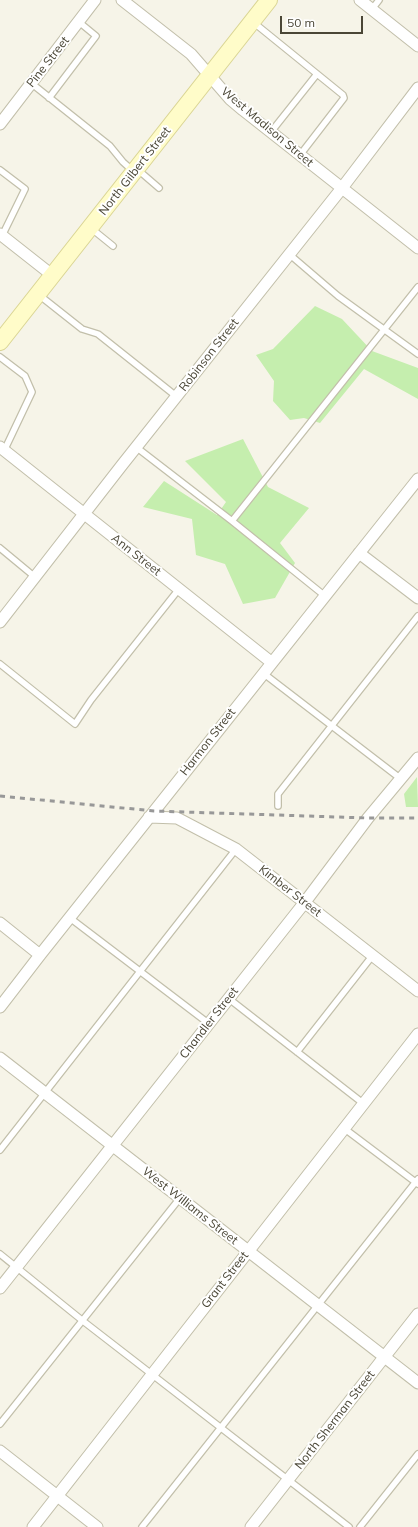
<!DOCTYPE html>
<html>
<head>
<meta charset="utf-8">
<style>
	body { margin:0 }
	#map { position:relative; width:418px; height:1527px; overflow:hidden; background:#f6f4e8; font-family:Mulish,sans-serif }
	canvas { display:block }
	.scale { position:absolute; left:280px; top:16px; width:83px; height:18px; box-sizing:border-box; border:2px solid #4a4636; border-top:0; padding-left:5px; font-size:12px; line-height:14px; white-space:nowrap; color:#4a4636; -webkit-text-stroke:3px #fff; paint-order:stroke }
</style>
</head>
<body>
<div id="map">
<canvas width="418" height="1527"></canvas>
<div class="scale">50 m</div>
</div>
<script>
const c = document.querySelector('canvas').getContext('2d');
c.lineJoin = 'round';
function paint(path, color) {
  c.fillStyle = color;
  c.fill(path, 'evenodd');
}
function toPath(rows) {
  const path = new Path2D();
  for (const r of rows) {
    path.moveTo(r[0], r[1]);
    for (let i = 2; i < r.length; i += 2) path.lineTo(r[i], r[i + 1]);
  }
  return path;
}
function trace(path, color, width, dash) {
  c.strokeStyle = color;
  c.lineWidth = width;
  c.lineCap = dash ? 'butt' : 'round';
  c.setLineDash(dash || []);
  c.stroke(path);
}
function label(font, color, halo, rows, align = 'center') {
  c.font = font + ' Mulish,sans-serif';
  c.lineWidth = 4;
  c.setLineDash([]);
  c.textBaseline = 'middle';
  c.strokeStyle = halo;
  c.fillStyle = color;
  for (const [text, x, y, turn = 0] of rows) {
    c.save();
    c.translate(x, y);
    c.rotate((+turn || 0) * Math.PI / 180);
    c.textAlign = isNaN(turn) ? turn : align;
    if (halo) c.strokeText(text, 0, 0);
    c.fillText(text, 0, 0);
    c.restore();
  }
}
paint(toPath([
	[315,306,342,319,372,351,418,368,418,399,364,369,320,423,304,418,290,420,273,401,274,381,256,355,273,349],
	[243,439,268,487,309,508,280,543,295,563,275,598,243,604,225,564,196,555,192,519,143,507,164,481,217,515,226,502,185,461],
	[417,777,418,807,406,807,404,794]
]), '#c5eeae');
const lane = toPath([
	[372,9,379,0],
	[253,22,343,95,344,98,300,155],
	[31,83,110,146,123,162,133,171],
	[49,98,96,36,79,22],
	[271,132,317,74],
	[137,169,159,188],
	[0,170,25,189,2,236],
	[92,229,113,246],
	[289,254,338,296,418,354],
	[39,295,82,329,98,334,176,396],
	[0,357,25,376,32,392,4,451],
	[136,447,232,521,325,596],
	[232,521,418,287],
	[0,548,35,577],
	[0,664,75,724,91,700,179,589],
	[263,673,401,779],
	[278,806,278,794,418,616],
	[70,918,208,1023],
	[228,998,364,1104],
	[297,1052,373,955],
	[345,1129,418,1184],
	[0,1150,236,849],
	[0,1254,83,1321,349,1527],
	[0,1424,180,1198],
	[142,1527,418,1179],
	[360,1527,418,1454]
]);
const street = toPath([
	[122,0,191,54,230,99,243,110,418,248],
	[360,0,418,46],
	[0,124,95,0],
	[0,234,52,275],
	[0,447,271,662],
	[359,553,418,598],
	[0,622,122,465,342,188,418,88],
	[149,817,177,818,236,849,418,991],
	[0,923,40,955],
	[0,1007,40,955,418,479],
	[0,1058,418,1383],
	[0,1288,305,902,368,818,418,758],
	[0,1451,97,1527],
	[33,1527,418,1034],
	[251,1527,418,1314]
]);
const secondary = toPath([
	[0,342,269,0]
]);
trace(lane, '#c2bfaa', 8);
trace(street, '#c2bfaa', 13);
trace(secondary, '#dad594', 18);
trace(lane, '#fff', 5.5);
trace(street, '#fff', 11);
trace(secondary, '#fffcc9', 16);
trace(toPath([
	[0,796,154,811,368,818,418,818]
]), '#989898', 3, [5, 5]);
label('12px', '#4a4636', '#fff', [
	["Pine Street",48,62,-52],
	["West Madison Street",267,127,40],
	["North Gilbert Street",135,171,-52],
	["Robinson Street",209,355,-52],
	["Ann Street",136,555,38],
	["Harmon Street",208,742,-52],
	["Kimber Street",290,891,38],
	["Chandler Street",209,1023,-52],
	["West Williams Street",190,1206,38],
	["Grant Street",225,1280,-52],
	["North Sherman Street",335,1420,-52]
]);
</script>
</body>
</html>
